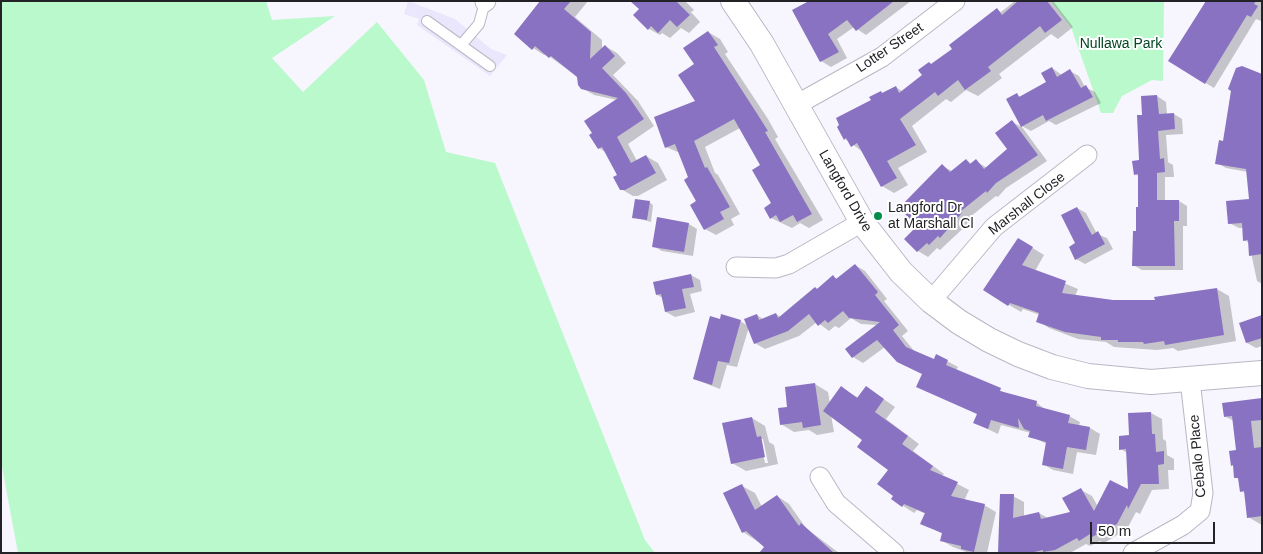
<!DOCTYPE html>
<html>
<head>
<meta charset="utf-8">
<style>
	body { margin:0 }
	#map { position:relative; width:1263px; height:554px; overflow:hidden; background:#f7f5fd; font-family:Arial,sans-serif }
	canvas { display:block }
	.frame { position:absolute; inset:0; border:2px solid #232227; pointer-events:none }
	.scale { position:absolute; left:1090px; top:522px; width:125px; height:22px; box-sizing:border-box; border:2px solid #232227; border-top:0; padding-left:6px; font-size:15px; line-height:18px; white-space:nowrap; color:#232227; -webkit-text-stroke:4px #fff; paint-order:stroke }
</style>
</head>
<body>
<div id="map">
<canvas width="1263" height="554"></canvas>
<div class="frame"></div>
<div class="scale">50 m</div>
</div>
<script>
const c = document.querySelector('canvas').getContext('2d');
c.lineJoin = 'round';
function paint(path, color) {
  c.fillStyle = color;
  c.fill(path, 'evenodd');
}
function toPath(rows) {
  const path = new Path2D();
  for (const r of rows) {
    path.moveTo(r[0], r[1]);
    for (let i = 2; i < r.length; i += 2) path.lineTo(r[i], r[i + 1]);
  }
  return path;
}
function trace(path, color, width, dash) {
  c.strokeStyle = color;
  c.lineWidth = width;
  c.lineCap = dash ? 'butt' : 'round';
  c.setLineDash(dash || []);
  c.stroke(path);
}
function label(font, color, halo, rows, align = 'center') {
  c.font = font + ' Arial,sans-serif';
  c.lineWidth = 4;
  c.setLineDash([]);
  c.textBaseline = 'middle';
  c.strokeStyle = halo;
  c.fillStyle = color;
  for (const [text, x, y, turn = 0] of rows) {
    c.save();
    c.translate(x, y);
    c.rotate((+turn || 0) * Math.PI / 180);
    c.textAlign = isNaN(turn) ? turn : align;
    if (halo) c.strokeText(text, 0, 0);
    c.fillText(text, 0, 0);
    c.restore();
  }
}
paint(toPath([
	[408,1,455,19,491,49,507,55,490,76,417,25,419,19,404,14]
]), '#eae6fb');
paint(toPath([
	[1,1,266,1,272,20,335,16,272,58,303,92,377,22,424,80,446,152,495,163,645,540,655,553,18,553,1,461],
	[1051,1,1164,1,1163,81,1152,80,1122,96,1113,113,1101,113,1071,27]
]), '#baf9cc');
paint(toPath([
	[541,1,588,1,575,17,602,40,602,49,605,46,617,53,626,63,613,75,638,101,654,126,628,144,637,161,646,156,658,163,667,180,638,196,633,196,621,189,619,175,607,153,599,148,617,100,594,95,582,88,578,77,546,54,544,55,533,48],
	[632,1,685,1,694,10,691,12,700,22,689,33,681,28,670,38,662,33,660,35,649,29,641,9],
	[861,1,911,1,866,35,854,27,837,39,847,58,831,67,821,61,794,11],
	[1015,1,1053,1,1073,27,1058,39,1051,34,999,74,1002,78,978,96,966,90,951,102,946,99,912,126,927,152,898,168,908,185,894,193,882,186,863,152,845,139,872,100,881,92,883,94,896,87,903,92,997,10,1001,12],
	[1206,1,1262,1,1262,19,1261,21,1256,19,1214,88,1169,61],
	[708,32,720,39,728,52,725,54,768,119,778,137,775,139,823,220,809,228,800,223,792,228,771,218,773,204,762,166,740,128,705,147,715,173,718,175,740,214,731,219,734,225,716,235,705,229,680,153,666,147,697,102,696,65],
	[1052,68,1062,75,1070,71,1079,76,1085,87,1095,92,1101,103,1056,125,1049,121,1031,131,1022,126,1017,95,1021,97,1047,83],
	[1262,74,1262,284,1257,281,1249,243,1244,240,1243,228,1239,228,1229,223,1250,200,1248,172,1226,168,1217,163,1224,142,1232,83],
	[1157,96,1166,102,1167,114,1174,114,1182,119,1183,134,1166,135,1168,162,1173,165,1174,177,1165,177,1165,201,1179,201,1187,206,1187,226,1183,226,1183,270,1142,270,1133,265,1139,208,1140,177,1135,174,1141,161,1144,116],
	[1012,122,1022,127,1047,161,1006,188,998,197,996,196,970,217,972,220,940,250,937,248,928,257,918,251,919,226,942,166,952,171,966,160,972,164,976,161,987,168,1009,150],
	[649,202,653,205,651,222,633,217],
	[1077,208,1086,213,1097,234,1107,238,1113,249,1085,264,1076,259],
	[689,224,697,229,693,256,662,251,653,246],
	[1018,239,1044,255,1035,271,1078,289,1075,296,1113,301,1156,301,1217,289,1229,296,1236,341,1178,351,1173,348,1157,350,1114,347,1106,342,1078,339,1049,328,1038,321,1040,315,1023,309,1021,312,984,290],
	[855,265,865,271,887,299,884,301,908,331,902,336,915,352,935,361,947,361,958,367,956,371,1010,395,1037,403,1046,410,1069,416,1080,422,1079,426,1090,428,1100,434,1096,455,1077,452,1073,474,1053,470,1043,464,1047,444,1030,436,1031,433,1001,425,998,434,975,423,978,414,885,347,863,363,853,357,877,325,861,324,851,318,839,328,835,326,829,331,817,322,799,336,765,349,755,343,749,327,737,367,727,365,720,389,694,379,721,321,740,321,748,326,757,315,763,319,776,314,781,317,833,277,838,279],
	[691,275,700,280,702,291,690,294,695,312,675,317,666,312,663,298,657,295],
	[1262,316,1262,346,1256,348,1247,343],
	[815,384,828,392,830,404,842,388,859,398,866,387,895,407,886,419,919,444,913,451,944,474,942,476,969,490,964,501,984,505,996,512,987,553,969,553,953,547,941,540,943,534,922,523,926,514,917,510,914,513,893,499,895,496,889,470,864,440,831,415,834,432,817,435,809,430,794,432,781,424,789,408],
	[1262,400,1262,525,1248,517,1245,493,1241,491,1240,480,1236,477,1234,466,1232,465,1237,452,1234,421,1226,417],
	[1151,413,1162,419,1163,439,1166,441,1167,455,1174,459,1174,470,1168,470,1169,489,1152,490,1140,514,1136,512,1127,529,1104,543,1100,541,1090,546,1086,544,1070,553,999,553,1013,496,1024,502,1024,517,1039,513,1048,518,1072,512,1081,490,1092,496,1098,507,1129,491,1127,453,1121,449],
	[752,418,765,426,769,442,774,445,778,464,746,471,732,463],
	[760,439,763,439,768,463,765,463],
	[742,486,755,493,762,507,777,496,789,504,806,528,839,553,760,553,766,547,743,532]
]), '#0003');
paint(toPath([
	[540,1,571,1,564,9,591,32,590,59,605,45,615,56,602,68,626,93,644,119,617,137,631,163,646,155,656,173,625,190,620,190,613,177,617,175,602,147,598,149,589,135,592,133,584,121,618,98,581,89,578,85,577,77,551,56,549,58,535,46,532,50,514,34],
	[630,1,676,1,690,15,677,27,670,20,658,33,651,26,648,30,633,15,639,9],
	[809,1,894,1,856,31,847,20,828,34,839,52,820,62,792,10],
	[1018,1,1047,1,1062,20,1045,33,1040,26,988,67,991,71,965,90,958,80,938,96,935,92,900,119,916,145,887,161,897,178,881,187,857,143,851,147,846,138,844,140,837,127,839,125,836,118,871,100,869,97,881,91,882,93,896,86,899,93,922,75,918,70,929,62,931,64,952,49,949,45,997,8,1002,15],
	[1206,1,1256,1,1254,4,1258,6,1251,17,1247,15,1205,84,1168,61],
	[708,31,718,45,714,47,756,112,768,131,765,132,812,214,797,222,793,215,780,222,776,215,770,219,764,208,771,203,752,170,760,165,734,119,694,141,705,168,707,167,730,207,720,212,724,219,704,230,690,205,696,201,684,180,688,177,675,144,665,148,654,117,695,101,678,75,694,64,683,48],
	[1242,66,1262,74,1262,254,1249,256,1248,240,1243,241,1242,223,1228,224,1226,201,1249,199,1246,169,1215,164,1219,140,1223,141,1231,91,1228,89,1236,68],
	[1052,67,1057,77,1070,69,1081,88,1086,85,1093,97,1046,121,1043,115,1021,127,1006,99,1017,93,1019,97,1046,82,1041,73],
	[1157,95,1159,114,1174,113,1175,129,1158,131,1160,159,1164,158,1165,172,1157,173,1157,200,1179,200,1179,221,1174,221,1175,266,1132,266,1133,231,1136,231,1136,207,1138,207,1138,174,1134,175,1132,161,1139,160,1137,115,1142,115,1141,96],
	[1012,120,1038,155,996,183,987,193,986,191,961,211,962,213,940,238,938,236,929,245,927,243,917,252,904,239,917,226,899,208,942,164,950,172,966,159,970,164,976,159,984,169,1007,149,995,133],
	[635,199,650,201,647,220,632,218],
	[1077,207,1092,235,1098,231,1105,244,1075,260,1069,247,1075,243,1061,215],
	[657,217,689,223,684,252,652,247],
	[1018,238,1033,247,1022,265,1066,281,1062,293,1113,300,1155,300,1154,297,1217,288,1224,335,1165,345,1164,341,1144,344,1143,342,1118,342,1118,340,1101,340,1101,337,1065,332,1036,322,1039,313,1010,303,1008,306,983,290],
	[855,264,878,292,875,295,899,325,893,330,906,347,934,359,936,354,948,360,946,365,1001,388,1000,391,1037,401,1036,406,1070,415,1068,423,1090,427,1086,450,1067,447,1063,469,1042,465,1046,442,1028,437,1030,431,1024,429,1018,418,1019,428,991,420,988,429,973,423,977,414,916,387,922,374,897,362,877,340,852,358,845,349,880,322,849,318,843,311,828,323,825,320,818,326,809,314,788,331,754,344,744,319,757,314,759,320,776,313,778,318,815,287,817,289,833,275,836,279],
	[691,274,694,287,682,289,686,308,665,312,661,294,656,295,653,282],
	[721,314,741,320,729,363,718,361,712,385,693,379,710,316,720,319],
	[1262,315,1262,338,1246,343,1239,323],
	[815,383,821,425,803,428,802,422,780,425,778,408,787,407,785,387],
	[841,386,857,398,866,386,884,399,875,412,908,436,902,444,933,466,930,470,958,482,951,496,985,504,974,552,961,549,961,546,940,541,942,533,920,524,925,513,904,504,902,507,891,499,893,496,877,484,888,470,857,447,862,440,823,411],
	[1262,398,1262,420,1251,421,1254,448,1262,447,1262,516,1247,518,1244,491,1240,492,1238,478,1234,478,1233,465,1231,466,1229,451,1236,450,1232,416,1224,417,1222,403],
	[1151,412,1152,434,1155,434,1156,452,1164,451,1164,464,1158,465,1159,484,1141,484,1128,509,1127,505,1117,524,1092,537,1090,534,1079,541,1077,538,1055,550,1043,552,1043,550,1030,553,998,553,1000,494,1014,494,1013,518,1039,512,1041,519,1070,512,1062,498,1081,488,1094,511,1110,480,1128,489,1126,449,1119,450,1119,436,1129,435,1128,413],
	[752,417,757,437,761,436,765,457,731,464,722,423],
	[742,484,755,510,777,495,799,526,801,523,834,553,759,553,764,547,746,531,742,533,723,493]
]), '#8872c1');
const service = toPath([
	[427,21,490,66],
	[462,44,479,24,485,2]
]);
const minor = toPath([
	[485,2,486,1],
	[796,105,882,57,955,1],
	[736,267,776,268,789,264,862,222],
	[931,301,994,227,1087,155],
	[820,477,836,503,894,553],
	[1133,553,1183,525,1200,511,1203,493,1190,380]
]);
const tertiary = toPath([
	[733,1,762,44,862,222,901,272,931,301,959,322,989,340,1018,354,1052,367,1088,376,1151,382,1262,373]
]);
trace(service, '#bab7c5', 12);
trace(minor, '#bab7c5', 21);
trace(tertiary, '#bab7c5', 26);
trace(service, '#fff', 10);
trace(minor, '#fff', 19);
trace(tertiary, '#fff', 24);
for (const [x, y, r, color] of [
	[878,216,5,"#008c4a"]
]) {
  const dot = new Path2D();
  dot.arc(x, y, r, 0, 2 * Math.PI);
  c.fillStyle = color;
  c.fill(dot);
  trace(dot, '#fff', 2);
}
label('14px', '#004622', '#fff', [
	["Nullawa Park",1121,44]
]);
label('14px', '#232227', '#fff', [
	["Lotter Street",890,48,-34],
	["Langford Drive",845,191,60],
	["Marshall Close",1027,204,-38],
	["Cebalo Place",1198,456,-95]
]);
label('14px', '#232227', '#fff', [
	["Langford Dr",888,208],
	["at Marshall Cl",888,224]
], 'left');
</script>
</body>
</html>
